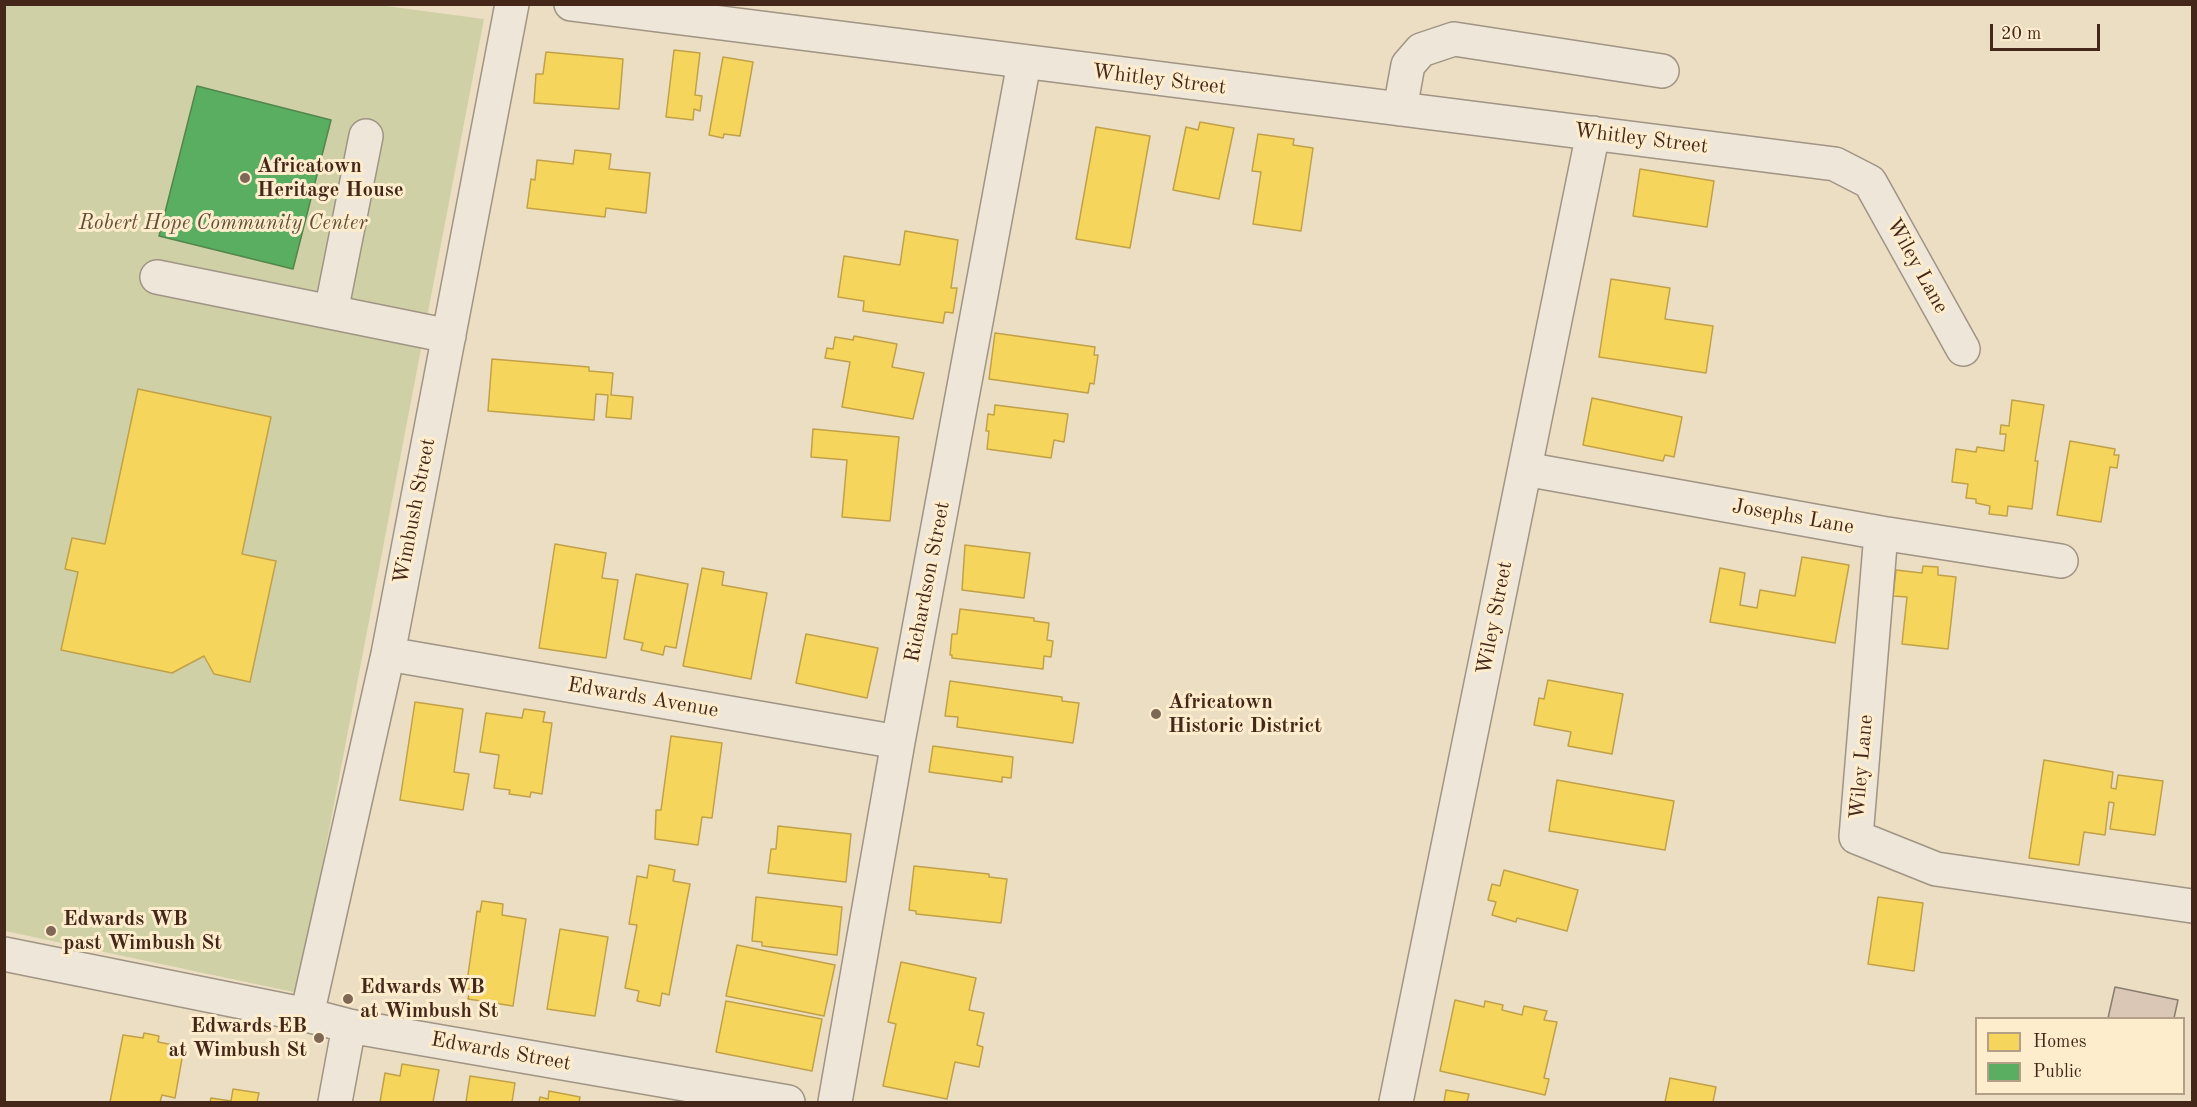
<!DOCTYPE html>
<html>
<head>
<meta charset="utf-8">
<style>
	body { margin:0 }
	#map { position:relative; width:2197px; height:1107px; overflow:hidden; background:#ecdec3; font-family:"Old Standard TT",serif }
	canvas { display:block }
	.frame { position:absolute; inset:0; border:6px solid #45271a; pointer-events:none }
	.legend { position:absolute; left:1975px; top:1017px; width:210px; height:78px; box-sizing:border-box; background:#feedcd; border:2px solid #b49e85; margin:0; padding:8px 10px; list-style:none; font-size:18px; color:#45271a }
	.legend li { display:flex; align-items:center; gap:12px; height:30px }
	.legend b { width:30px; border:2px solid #b49e85 }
	.scale { position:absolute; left:1990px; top:24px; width:110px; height:27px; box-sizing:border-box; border:3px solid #45271a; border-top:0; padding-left:8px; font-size:18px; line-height:21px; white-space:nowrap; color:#45271a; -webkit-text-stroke:4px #feedcd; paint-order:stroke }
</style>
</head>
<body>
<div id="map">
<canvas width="2197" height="1107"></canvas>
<div class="frame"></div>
<ul class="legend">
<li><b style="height:16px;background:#f6d55c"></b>Homes</li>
<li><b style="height:16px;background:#5aae61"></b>Public</li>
</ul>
<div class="scale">20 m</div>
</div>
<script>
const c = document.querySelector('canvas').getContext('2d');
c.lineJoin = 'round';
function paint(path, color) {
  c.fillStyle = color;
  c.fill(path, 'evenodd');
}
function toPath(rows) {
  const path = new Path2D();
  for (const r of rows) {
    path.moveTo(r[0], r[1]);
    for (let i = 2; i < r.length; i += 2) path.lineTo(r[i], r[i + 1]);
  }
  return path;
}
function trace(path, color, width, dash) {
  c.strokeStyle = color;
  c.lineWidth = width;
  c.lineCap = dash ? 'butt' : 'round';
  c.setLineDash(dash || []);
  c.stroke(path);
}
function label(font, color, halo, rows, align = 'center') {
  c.font = font + ' "Old Standard TT",serif';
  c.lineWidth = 6;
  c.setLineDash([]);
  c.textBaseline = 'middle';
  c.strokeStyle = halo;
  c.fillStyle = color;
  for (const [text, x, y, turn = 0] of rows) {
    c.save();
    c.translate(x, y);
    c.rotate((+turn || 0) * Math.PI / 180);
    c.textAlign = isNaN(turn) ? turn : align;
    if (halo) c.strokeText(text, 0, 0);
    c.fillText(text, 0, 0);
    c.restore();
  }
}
paint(toPath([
	[371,4,484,19,298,993,5,931,5,5]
]), '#d0d0a7');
const homes = toPath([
	[674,50,700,53,695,95,702,96,700,111,694,109,693,120,666,117,674,50],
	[546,52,623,59,619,109,534,103,536,74,543,74,546,52],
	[723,57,753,62,740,136,724,134,723,138,709,135,723,57],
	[1200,122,1234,128,1219,199,1173,190,1186,127,1198,130,1200,122],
	[1096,127,1150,136,1130,248,1076,239,1096,127],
	[1258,134,1294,139,1293,145,1313,148,1301,231,1253,224,1261,172,1252,171,1258,134],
	[575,150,611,154,609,169,650,173,646,213,606,208,605,217,527,208,531,179,535,180,537,160,573,164,575,150],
	[1640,169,1714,181,1707,227,1633,216,1640,169],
	[905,231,958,240,951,288,957,288,953,313,945,312,943,323,863,311,864,301,838,297,844,256,900,265,905,231],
	[1611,279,1670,288,1665,319,1713,326,1706,373,1599,357,1611,279],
	[995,333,1095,347,1094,355,1098,355,1094,384,1090,383,1088,393,989,379,995,333],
	[854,336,897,344,892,367,924,373,913,419,842,407,850,362,825,358,827,348,833,349,835,337,853,340,854,336],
	[492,359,589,367,589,371,613,373,611,395,633,397,631,419,606,417,608,395,596,394,594,420,488,411,492,359],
	[138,389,271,417,242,554,276,561,250,682,214,674,204,656,172,673,61,650,78,572,65,569,72,538,105,544,138,389],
	[1592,398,1682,417,1674,457,1665,455,1663,461,1583,445,1592,398],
	[2012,400,2044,405,2035,461,2038,461,2032,509,2008,506,2007,516,1989,514,1990,506,1976,503,1976,499,1966,498,1968,484,1952,482,1956,449,1976,452,1977,447,2004,451,2006,434,2000,434,2001,425,2009,426,2012,400],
	[995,405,1068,414,1064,442,1054,440,1051,458,987,449,989,431,986,431,988,414,994,415,995,405],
	[813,429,899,437,890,521,842,517,847,460,811,457,813,429],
	[2070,441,2115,449,2114,455,2119,455,2117,468,2110,467,2101,522,2057,515,2070,441],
	[555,544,606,553,602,578,618,580,606,658,539,648,555,544],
	[965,545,1030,553,1024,598,962,590,965,545],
	[1802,557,1849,565,1835,643,1710,622,1720,568,1745,573,1740,605,1757,608,1760,590,1795,596,1802,557],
	[1923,566,1938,567,1938,575,1956,577,1948,649,1902,644,1907,597,1893,596,1896,570,1922,573,1923,566],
	[702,568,724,572,722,585,767,593,751,679,683,666,702,568],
	[636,574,688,584,676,648,665,646,663,655,641,650,643,643,624,639,636,574],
	[960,609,1034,618,1034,621,1049,623,1047,640,1053,641,1051,657,1044,656,1043,669,952,658,952,655,950,655,952,634,957,634,960,609],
	[806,634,878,648,867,698,796,683,806,634],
	[1548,680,1623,694,1612,754,1568,746,1571,732,1534,725,1539,698,1544,699,1548,680],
	[950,681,1062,697,1062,701,1079,703,1073,743,957,727,958,717,945,716,950,681],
	[415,702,463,709,454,772,469,774,463,810,400,800,415,702],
	[524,709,545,712,543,722,552,723,542,794,531,792,530,797,509,794,510,790,494,788,499,755,480,752,486,713,522,718,524,709],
	[671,736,722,743,712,818,702,817,698,845,655,839,656,810,661,810,671,736],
	[933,746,1013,757,1011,778,1002,777,1002,782,929,772,933,746],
	[2044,760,2113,772,2111,788,2116,789,2118,775,2163,781,2155,835,2110,829,2114,803,2109,802,2105,835,2084,832,2079,865,2029,858,2044,760],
	[1557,780,1674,801,1665,850,1549,831,1557,780],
	[778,826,851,834,846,882,768,873,771,849,776,849,778,826],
	[649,865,675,870,673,881,690,884,669,995,662,993,660,1006,637,1001,639,991,625,988,637,925,629,924,637,876,647,878,649,865],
	[914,866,989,874,989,877,1007,879,1001,923,916,914,916,911,909,910,914,866],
	[1504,870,1578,890,1567,931,1517,918,1516,922,1492,915,1496,902,1488,900,1492,884,1500,886,1504,870],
	[756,897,842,907,837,955,762,946,762,942,752,941,756,897],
	[1878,897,1923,903,1914,971,1868,964,1878,897],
	[482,901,503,904,502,915,526,919,513,1006,468,999,470,989,466,989,477,911,480,912,482,901],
	[560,929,608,937,595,1016,547,1009,560,929],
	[737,945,835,965,824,1016,726,996,737,945],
	[901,962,976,978,969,1010,984,1013,977,1045,983,1047,979,1067,955,1062,947,1099,883,1086,896,1024,888,1022,901,962],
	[1455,1000,1484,1007,1485,1001,1503,1005,1502,1010,1522,1015,1524,1006,1547,1011,1544,1020,1557,1022,1544,1078,1549,1079,1545,1095,1440,1071,1455,1000],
	[726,1001,822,1019,812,1071,716,1052,726,1001],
	[144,1033,159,1036,158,1042,184,1047,175,1098,162,1095,160,1102,110,1102,123,1035,143,1038,144,1033],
	[402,1064,439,1070,433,1102,380,1102,385,1073,400,1076,402,1064],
	[470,1076,515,1083,512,1102,466,1102,470,1076],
	[1670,1078,1716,1087,1713,1102,1665,1102,1670,1078],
	[233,1089,259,1093,257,1102,210,1102,211,1098,231,1101,233,1089],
	[1446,1090,1469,1094,1467,1102,1444,1102,1446,1090],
	[549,1091,580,1097,579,1102,539,1102,540,1097,548,1099,549,1091]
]);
paint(homes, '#f6d55c');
trace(homes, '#c1a148', 1.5);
const public = toPath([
	[197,86,331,120,293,269,159,236,197,86]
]);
paint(public, '#5aae61');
trace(public, '#54864c', 1.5);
const building = toPath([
	[2115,987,2178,1000,2174,1018,2108,1018,2115,987]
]);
paint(building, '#dac7b6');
trace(building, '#887d6e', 1.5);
const minor = toPath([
	[571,4,1835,164,1870,182,1963,349],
	[1400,109,1408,65,1421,50,1454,39,1662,71],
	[157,277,449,336],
	[331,312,366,136],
	[1525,469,1881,533,2061,561],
	[1881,533,1856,837,1936,869,2192,906],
	[388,654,898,742],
	[4,954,307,1015,349,1026,788,1102],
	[307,1015,388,654,512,4],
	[335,1102,349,1026],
	[835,1102,898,742,1024,63],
	[1396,1102,1593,133]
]);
trace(minor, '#a09484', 36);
trace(minor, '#eee6d9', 33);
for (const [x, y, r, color] of [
	[245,178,6,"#7f6755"],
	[1156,714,6,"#7f6755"],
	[51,931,6,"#7f6755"],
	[348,999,6,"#7f6755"],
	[319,1038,6,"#7f6755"]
]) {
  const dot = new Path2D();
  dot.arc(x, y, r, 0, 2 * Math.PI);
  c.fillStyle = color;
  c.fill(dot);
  trace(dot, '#feedcd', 2);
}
label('21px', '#45271a', '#feedcd', [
	["Whitley Street",1159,80,7],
	["Whitley Street",1641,139,7],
	["Wiley Lane",1917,266,61],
	["Wimbush Street",415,511,-79],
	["Josephs Lane",1793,517,10],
	["Richardson Street",928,582,-79],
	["Wiley Street",1495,618,-79],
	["Edwards Avenue",643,698,10],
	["Wiley Lane",1862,767,-85],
	["Edwards Street",501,1052,10]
]);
label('bold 21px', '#45271a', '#feedcd', [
	["Africatown",257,166],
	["Heritage House",257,190],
	["Africatown",1168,702],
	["Historic District",1168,726],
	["Edwards WB",63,919],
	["past Wimbush St",63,943],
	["Edwards WB",360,987],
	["at Wimbush St",360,1011],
	["Edwards EB",307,1026,"right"],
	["at Wimbush St",307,1050,"right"]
], 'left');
label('italic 21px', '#624e38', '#feedcd', [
	["Robert Hope Community Center",223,223]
]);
</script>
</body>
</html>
